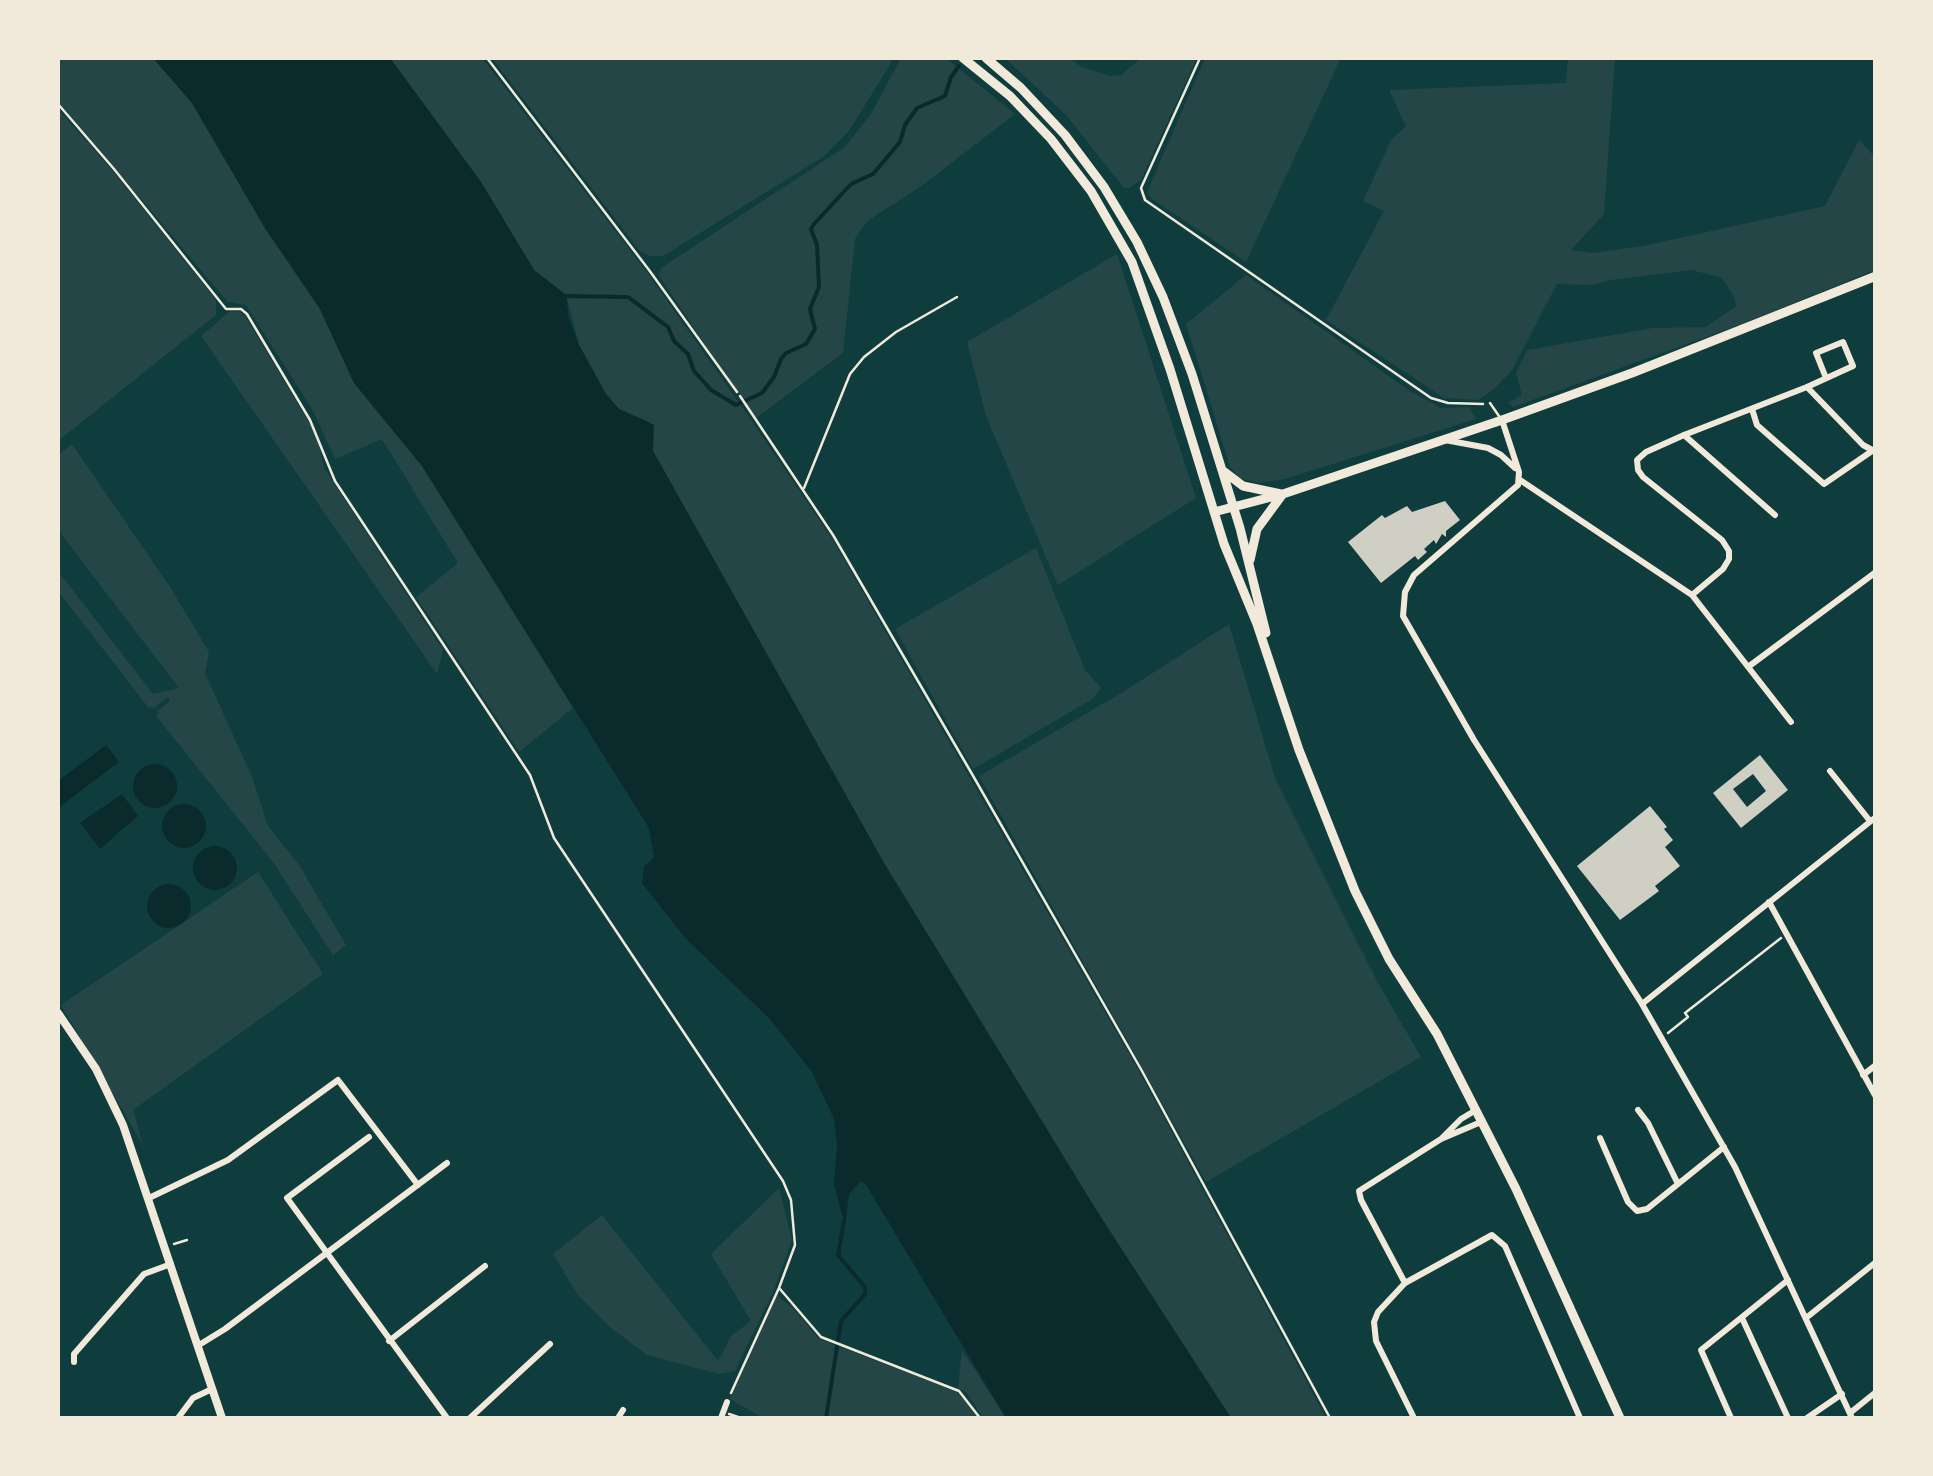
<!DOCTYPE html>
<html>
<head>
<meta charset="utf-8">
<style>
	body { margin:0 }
	#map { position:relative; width:1933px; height:1476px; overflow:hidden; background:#0f3d3e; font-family:"PT Serif",serif }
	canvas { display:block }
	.frame { position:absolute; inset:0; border:60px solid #f1e9da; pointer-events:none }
</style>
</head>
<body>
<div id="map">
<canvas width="1933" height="1476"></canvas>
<div class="frame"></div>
</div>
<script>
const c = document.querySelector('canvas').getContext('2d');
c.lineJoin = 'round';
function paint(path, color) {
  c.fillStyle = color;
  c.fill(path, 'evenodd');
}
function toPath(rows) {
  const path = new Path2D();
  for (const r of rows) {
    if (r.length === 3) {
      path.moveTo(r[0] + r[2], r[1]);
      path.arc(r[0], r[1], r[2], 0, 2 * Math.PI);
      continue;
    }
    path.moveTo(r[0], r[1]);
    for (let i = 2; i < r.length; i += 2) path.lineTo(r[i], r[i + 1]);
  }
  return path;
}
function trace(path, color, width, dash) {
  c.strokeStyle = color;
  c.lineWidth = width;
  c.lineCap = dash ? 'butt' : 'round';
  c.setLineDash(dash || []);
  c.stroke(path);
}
paint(toPath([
	[58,58,153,58,192,103,265,228,320,309,354,383,422,466,573,708,519,752,416,597,458,563,382,439,335,459,312,409,246,305,228,302,58,101],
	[390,58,482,58,647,272,751,420,831,537,1140,1073,1326,1418,1231,1418,1095,1208,884,863,653,451,648,421,619,409,606,394,579,345,566,295,534,270,481,182],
	[492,58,894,58,849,131,823,157,663,256,650,256,639,250],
	[901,58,946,58,1015,114,924,184,866,222,855,239,843,353,755,419,659,276,661,268,845,147,871,114],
	[1005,58,1068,58,1082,67,1111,76,1121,75,1141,58,1197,58,1141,180,1129,188,1124,188,1066,115],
	[1205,58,1341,58,1246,262,1152,199,1147,192],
	[1568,58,1615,58,1604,214,1571,250,1593,253,1643,246,1825,206,1859,140,1875,157,1875,270,1742,324,1513,407,1508,403,1522,395,1516,373,1527,350,1653,328,1706,327,1736,306,1734,296,1722,278,1692,270,1610,280,1594,285,1557,284,1512,370,1495,388,1478,400,1444,398,1326,320,1384,211,1363,201,1391,140,1406,126,1389,90,1566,83],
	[58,109,111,169,216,300,216,315,58,441],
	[1117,254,1196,498,1058,585,986,416,967,342],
	[1246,275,1410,391,1441,408,1469,407,1476,419,1285,479,1259,483,1239,478,1230,467,1186,324],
	[230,311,240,312,245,316,317,436,324,468,443,650,437,674,201,336],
	[72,444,170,587,209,652,205,673,252,777,268,826,299,865,346,945,333,955,273,862,157,717,158,711,170,701,168,697,154,708,148,707,58,591,58,571,153,694,179,688,58,530,58,455],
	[1036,548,1085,670,1101,688,1094,698,973,769,895,629],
	[1229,624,1275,778,1377,981,1421,1057,1206,1182,979,776,1123,692],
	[258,872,323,974,133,1110,143,1145,61,1005],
	[779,1188,792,1240,774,1290,735,1371,719,1374,647,1355,610,1327,578,1295,553,1254,602,1215,718,1361,731,1336,751,1321,711,1254],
	[777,1295,794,1309,819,1339,953,1390,966,1400,977,1418,763,1418,730,1399],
	[962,1350,1006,1418,983,1418,966,1392,958,1388]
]), '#244646');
paint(toPath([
	[153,58,390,58,481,182,534,270,566,295,569,319,579,345,606,394,619,409,654,425,653,451,884,863,1095,1208,1231,1418,1006,1418,865,1183,860,1182,849,1194,845,1225,834,1185,837,1144,834,1119,812,1072,770,1019,686,939,642,883,644,867,654,857,649,828,422,466,354,383,320,309,265,228,192,103],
	[106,745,119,762,58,808,58,781],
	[155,786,22],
	[122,794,138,816,100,849,80,823],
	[184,826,22],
	[215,868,22],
	[169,906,22]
]), '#0a2a2b');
trace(toPath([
	[562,296,628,297,668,327,674,341,688,354,694,371,711,390,736,405,762,393,774,377,781,359,786,353,806,344,815,329,810,309,819,287,817,245,811,229,814,224,851,184,873,174,900,142,905,125,917,108,945,96,951,77,959,66],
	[826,1418,841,1321,865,1294,865,1287,838,1255,844,1221]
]), '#0a2a2b', 4);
paint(toPath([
	[1445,501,1460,520,1446,531,1446,537,1442,534,1436,544,1434,540,1424,549,1427,552,1418,560,1415,556,1381,583,1348,542,1382,515,1385,518,1407,506,1412,512],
	[1760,755,1788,790,1741,828,1713,793],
	[1753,774,1766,791,1747,807,1733,789],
	[1650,806,1667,827,1664,829,1673,840,1665,847,1680,866,1655,886,1659,891,1620,920,1577,866]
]), '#cfcfc3');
trace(toPath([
	[487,58,649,270,737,392],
	[1200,58,1141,188,1145,200,1431,398,1448,403,1483,404],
	[58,104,114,169,226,309,241,309,247,314,310,420,335,481,530,775,554,838,783,1181,791,1200,795,1245,779,1288,731,1393],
	[1668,1033,1688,1017,1685,1013,1781,938],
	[174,1244,187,1240],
	[780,1289,821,1337,959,1391,980,1418],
	[729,1414,741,1418]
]), '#f1e9da', 2.5);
trace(toPath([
	[740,396,833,535,972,774,1142,1071,1330,1418],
	[1490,403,1501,419],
	[804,488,850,374,864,357,896,332,957,297]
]), '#f1e9da', 2.5);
trace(toPath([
	[1807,387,1863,445,1874,451],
	[1752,409,1757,425,1824,484,1872,451],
	[1502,420,1519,472,1518,485,1414,575,1405,592,1403,616,1474,740,1642,1004,1735,1167,1852,1418],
	[1684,435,1775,515],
	[1445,440,1488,448,1501,455,1515,468],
	[1520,480,1692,595,1791,722],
	[1692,595,1723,569,1729,559,1729,551,1722,540,1643,477,1638,470,1637,460,1646,452,1684,435,1807,387,1853,366,1843,342,1816,353,1826,378],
	[1748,667,1876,572],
	[1830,771,1870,821],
	[1769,902,1876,1097],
	[1642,1004,1876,817],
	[1863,1075,1876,1065],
	[1638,1110,1648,1123,1678,1184],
	[369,1137,287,1198,447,1418],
	[1442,1138,1461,1119,1476,1110],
	[1600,1138,1628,1202,1637,1211,1647,1209,1724,1147],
	[149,1198,228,1160,338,1080,418,1185],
	[1405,1283,1361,1200,1359,1191,1441,1139,1481,1122],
	[1742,1318,1788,1418],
	[1806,1318,1876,1262],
	[389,1341,485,1266],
	[199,1345,225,1329,447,1163],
	[74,1362,74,1354,144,1274,171,1264],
	[1850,1413,1876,1392],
	[178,1418,193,1398,212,1389],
	[470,1418,550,1344],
	[618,1418,623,1410],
	[721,1418,727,1402],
	[1414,1418,1376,1341,1374,1322,1378,1312,1405,1283,1492,1235,1505,1246,1580,1418],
	[1731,1418,1701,1350,1788,1280],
	[1807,1418,1842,1394]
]), '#f1e9da', 6);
trace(toPath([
	[58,1013,96,1069,123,1125,222,1418]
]), '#f1e9da', 8);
trace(toPath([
	[963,58,1010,96,1051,139,1091,191,1132,262,1170,369,1224,544,1257,624,1299,750,1355,891,1389,959,1437,1034,1516,1189,1620,1418],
	[986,58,1021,88,1065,135,1104,187,1137,242,1163,297,1192,374,1240,528,1266,633],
	[1222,470,1243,486,1281,494],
	[1214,512,1283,494,1502,420,1632,373,1876,276],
	[1250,560,1257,529,1282,495]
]), '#f1e9da', 9);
</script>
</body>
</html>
